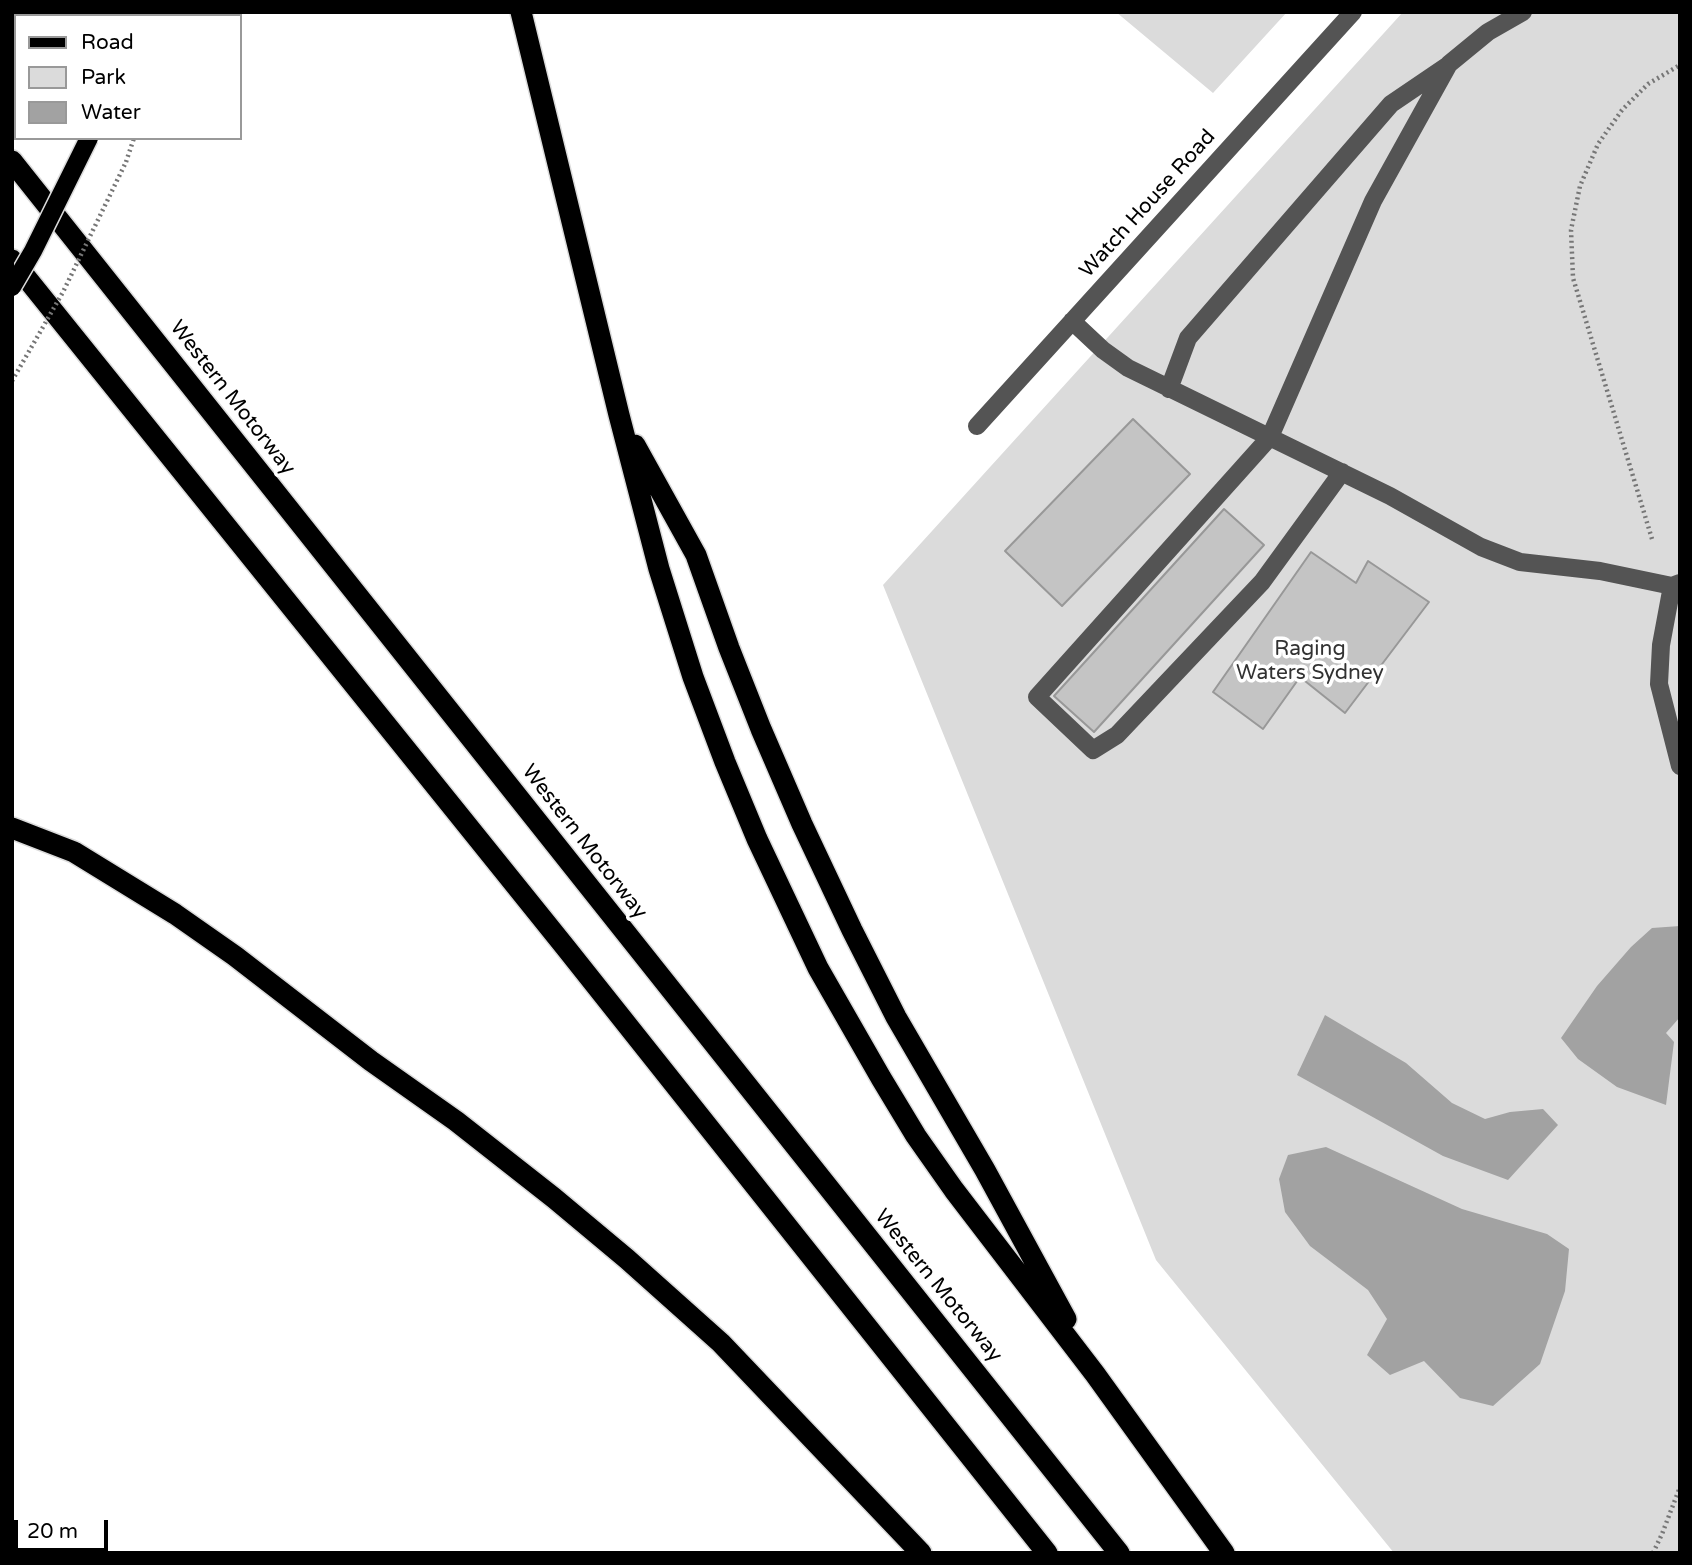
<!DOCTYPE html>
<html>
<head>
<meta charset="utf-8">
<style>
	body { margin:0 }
	#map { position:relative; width:1692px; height:1565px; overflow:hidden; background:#fff; font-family:"Varela Round",sans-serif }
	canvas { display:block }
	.frame { position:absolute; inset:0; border:14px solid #000; pointer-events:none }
	.legend { position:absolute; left:14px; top:14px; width:228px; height:126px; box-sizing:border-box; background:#fff; border:2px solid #999; margin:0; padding:9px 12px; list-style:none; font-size:21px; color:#000 }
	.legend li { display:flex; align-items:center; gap:14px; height:35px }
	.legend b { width:35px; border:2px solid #999 }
	.scale { position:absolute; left:14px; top:1520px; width:94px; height:32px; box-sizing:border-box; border:4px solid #000; border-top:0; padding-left:9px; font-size:21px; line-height:24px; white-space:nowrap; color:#000; -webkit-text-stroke:5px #fff; paint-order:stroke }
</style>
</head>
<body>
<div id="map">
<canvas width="1692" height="1565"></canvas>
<div class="frame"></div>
<ul class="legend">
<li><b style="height:9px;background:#000"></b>Road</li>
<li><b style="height:19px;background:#dbdbdb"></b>Park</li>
<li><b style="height:19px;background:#a2a2a2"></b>Water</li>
</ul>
<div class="scale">20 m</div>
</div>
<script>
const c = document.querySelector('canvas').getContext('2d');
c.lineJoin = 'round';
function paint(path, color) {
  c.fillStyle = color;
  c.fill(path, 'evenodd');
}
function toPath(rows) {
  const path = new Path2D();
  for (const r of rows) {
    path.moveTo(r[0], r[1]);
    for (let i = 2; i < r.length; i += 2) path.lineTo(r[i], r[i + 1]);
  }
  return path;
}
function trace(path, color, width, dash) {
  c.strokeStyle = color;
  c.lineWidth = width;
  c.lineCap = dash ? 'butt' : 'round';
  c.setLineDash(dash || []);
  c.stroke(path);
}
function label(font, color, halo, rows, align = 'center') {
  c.font = font + ' "Varela Round",sans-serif';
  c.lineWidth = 7;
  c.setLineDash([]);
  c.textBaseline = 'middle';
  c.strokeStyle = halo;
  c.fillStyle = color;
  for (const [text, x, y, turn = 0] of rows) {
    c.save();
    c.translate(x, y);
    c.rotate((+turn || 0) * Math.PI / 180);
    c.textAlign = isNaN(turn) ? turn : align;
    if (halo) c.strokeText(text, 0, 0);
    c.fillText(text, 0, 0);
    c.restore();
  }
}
paint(toPath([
	[1116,12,1287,12,1213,93],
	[1403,12,1680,12,1680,1553,1394,1553,1156,1260,883,585]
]), '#dbdbdb');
paint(toPath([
	[1680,926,1680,1017,1666,1033,1674,1042,1666,1105,1617,1087,1578,1059,1561,1038,1597,986,1631,947,1652,928],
	[1325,1015,1406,1063,1452,1103,1485,1119,1510,1112,1543,1109,1558,1125,1508,1180,1443,1156,1297,1075],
	[1326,1147,1462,1209,1547,1234,1569,1249,1565,1291,1540,1364,1493,1406,1460,1398,1424,1361,1390,1375,1367,1355,1387,1319,1368,1290,1310,1246,1285,1212,1279,1179,1288,1155]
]), '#a2a2a2');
const building = toPath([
	[1133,419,1190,474,1062,606,1005,551,1133,419],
	[1224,509,1264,545,1094,732,1054,696,1224,509],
	[1311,552,1356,583,1368,561,1429,602,1345,713,1300,677,1263,729,1213,692,1311,552]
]);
paint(building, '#c4c4c4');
trace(building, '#989898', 2);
const major = toPath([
	[34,16,36,12],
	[131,16,133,12],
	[12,58,16,52]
]);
const highway = toPath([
	[521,12,619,415,659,569,693,677,725,762,757,839,818,968,881,1078,916,1136,954,1190,1095,1374,1224,1553],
	[12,161,1119,1553],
	[12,260,566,948,1047,1553],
	[635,445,696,555,729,648,761,729,802,824,852,930,896,1017,985,1170,1066,1319],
	[12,828,74,852,175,914,235,956,371,1061,456,1121,554,1198,627,1259,721,1343,921,1553]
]);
trace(major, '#dbdbdb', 21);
trace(highway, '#dbdbdb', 24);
trace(toPath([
	[179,16,180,12],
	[126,162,134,138],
	[1652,539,1573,278,1571,230,1580,186,1598,144,1622,110,1648,84,1680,65],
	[1653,1553,1662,1534,1680,1487]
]), '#767676', 4.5, [2, 3.5]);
trace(toPath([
	[1072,321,1103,350,1128,368,1390,496,1481,547,1520,562,1600,571,1672,586,1680,583],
	[1169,389,1188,338,1391,104,1447,66],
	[977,426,1353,12],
	[1342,472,1262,582,1117,735,1093,750,1037,697,1270,437,1373,201,1449,64,1488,32,1523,12],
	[1672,586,1661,645,1659,684,1680,766]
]), '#545454', 18);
trace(major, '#000', 18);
trace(highway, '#000', 21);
const majorBridge = toPath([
	[12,287,33,251,89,138]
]);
trace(majorBridge, '#dbdbdb', 21, []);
trace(toPath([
	[12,381,63,292,126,162]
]), '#767676', 4.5, [2, 3.5]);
trace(majorBridge, '#000', 18);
label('21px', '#000', '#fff', [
	["Watch House Road",1148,204,-48],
	["Western Motorway",232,398,52],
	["Western Motorway",584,842,52],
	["Western Motorway",938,1286,51]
]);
label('21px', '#323232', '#fff', [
	["Raging",1310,649],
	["Waters Sydney",1310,673]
]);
</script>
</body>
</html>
